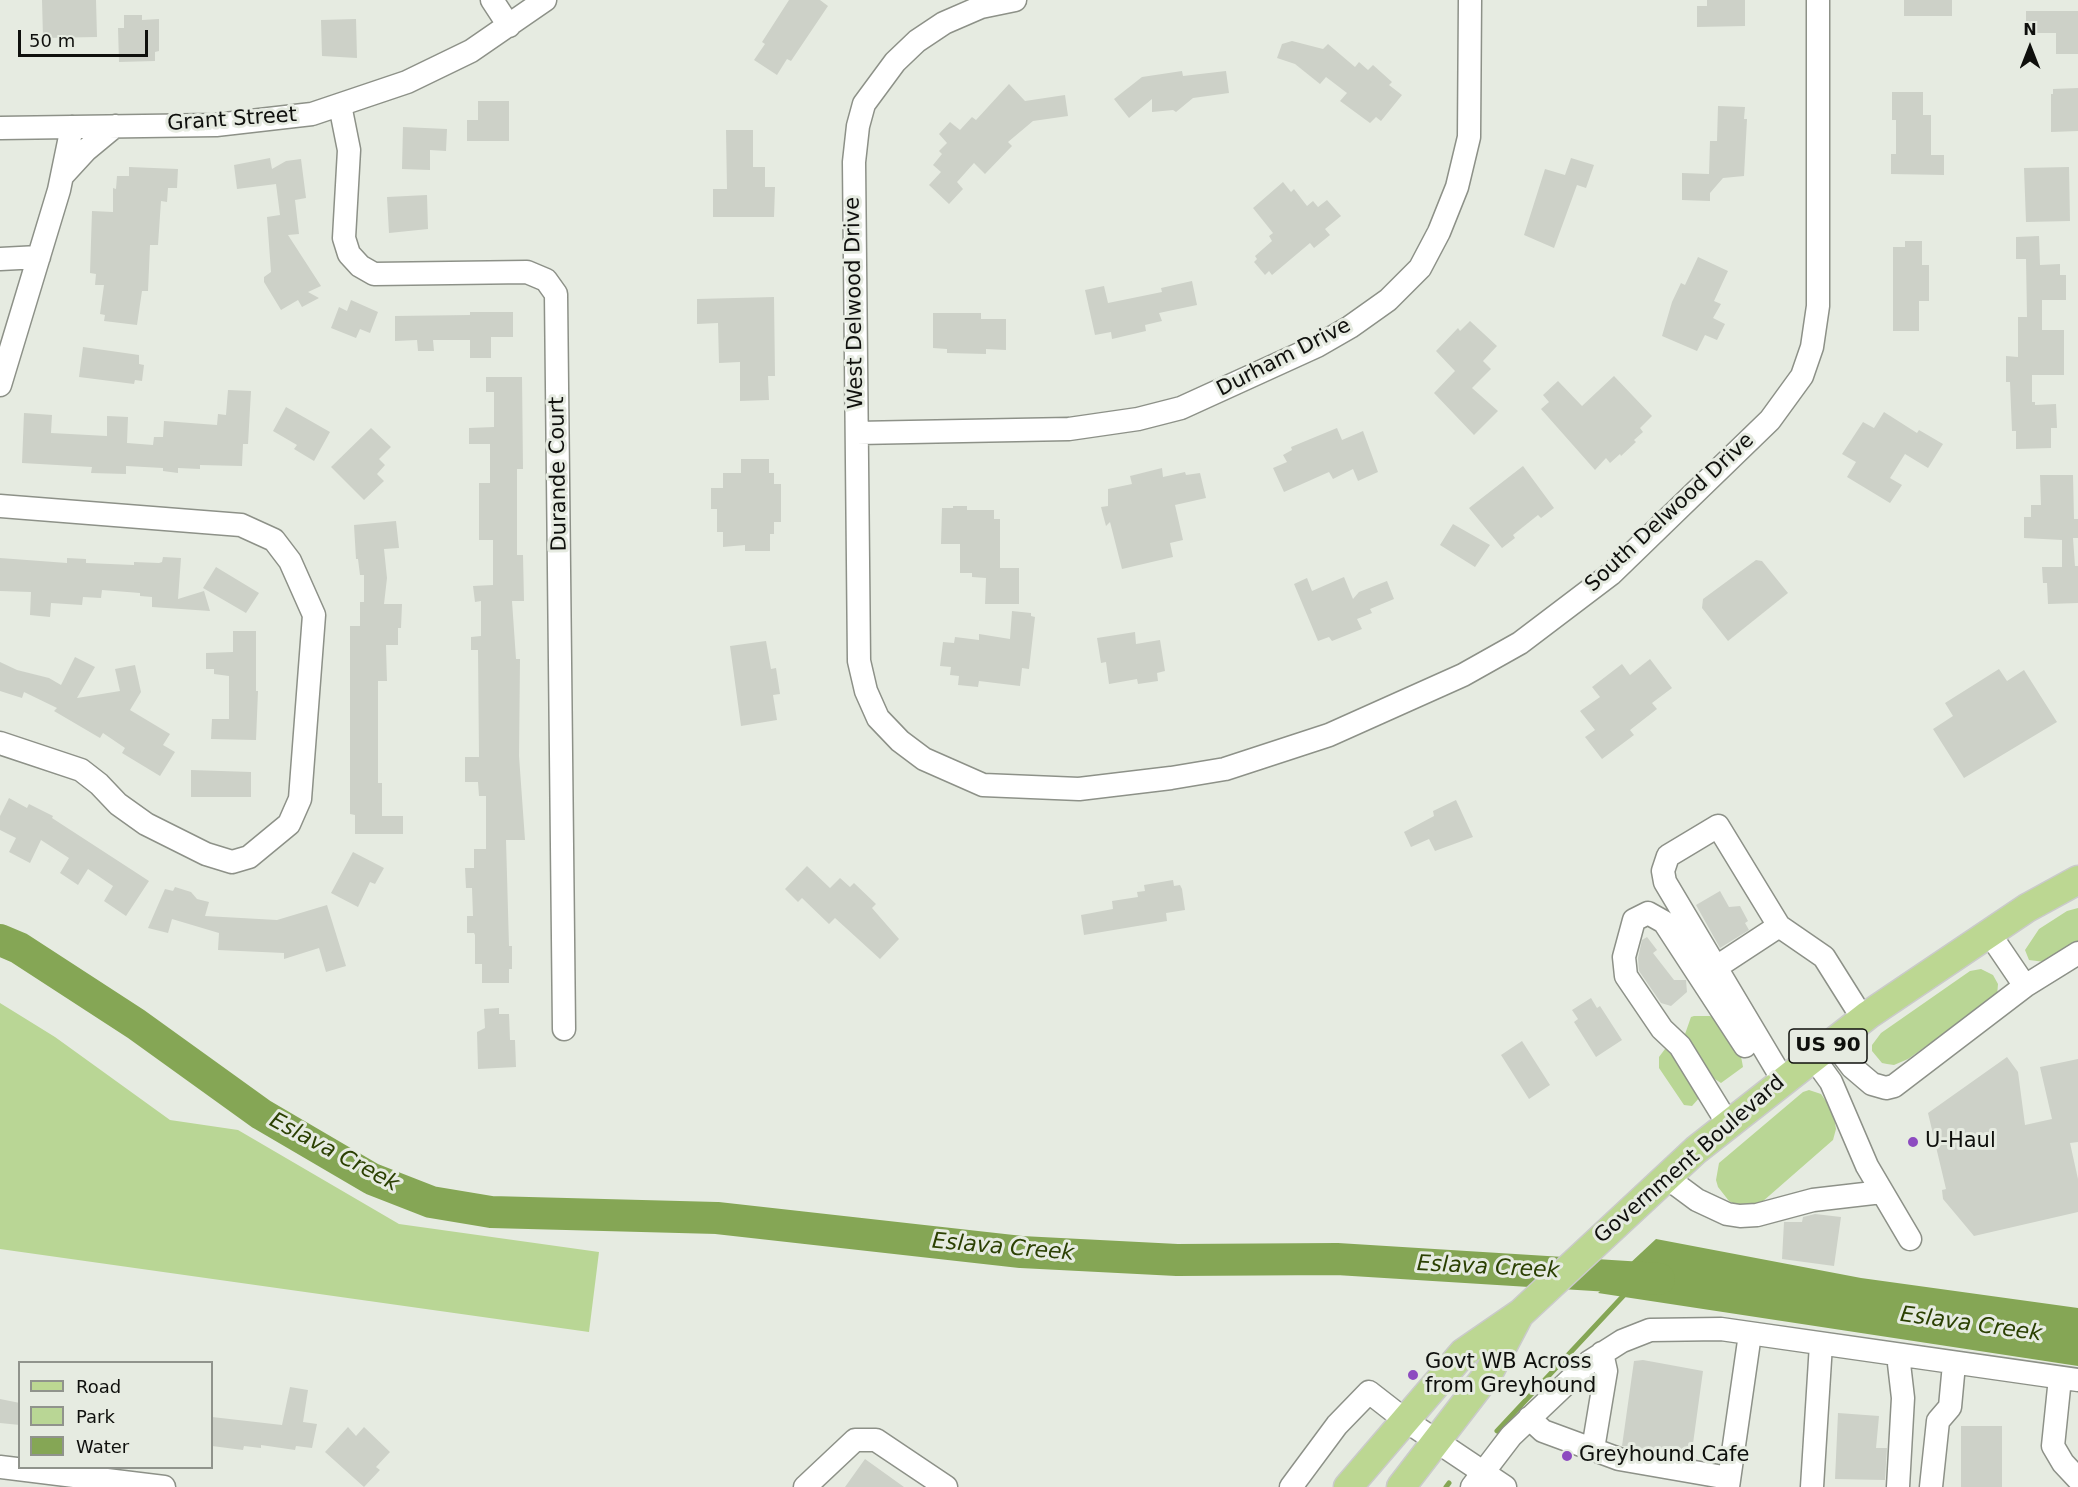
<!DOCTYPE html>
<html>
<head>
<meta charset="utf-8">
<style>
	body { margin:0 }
	#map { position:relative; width:2078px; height:1487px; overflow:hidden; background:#e6ebe1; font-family:"DejaVu Sans",sans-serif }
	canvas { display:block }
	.legend { position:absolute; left:18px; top:1361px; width:195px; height:108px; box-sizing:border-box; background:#e6ebe1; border:2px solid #90938c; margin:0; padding:8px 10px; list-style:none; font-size:18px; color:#0f100d }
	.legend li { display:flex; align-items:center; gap:12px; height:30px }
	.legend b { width:30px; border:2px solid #90938c }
	.north { position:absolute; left:2000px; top:18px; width:60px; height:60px; -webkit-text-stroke:4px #e6ebe1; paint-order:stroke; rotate:0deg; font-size:16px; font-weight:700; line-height:24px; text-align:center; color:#0f100d }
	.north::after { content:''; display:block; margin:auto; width:21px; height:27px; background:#0f100d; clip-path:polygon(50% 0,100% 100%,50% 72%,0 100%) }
	.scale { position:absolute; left:18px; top:30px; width:130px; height:27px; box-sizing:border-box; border:3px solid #0f100d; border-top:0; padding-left:8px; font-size:18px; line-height:21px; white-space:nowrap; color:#0f100d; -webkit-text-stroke:4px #e6ebe1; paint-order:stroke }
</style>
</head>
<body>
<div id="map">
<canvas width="2078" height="1487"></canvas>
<ul class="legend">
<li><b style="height:8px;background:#bcd792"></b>Road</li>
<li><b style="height:16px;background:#b9d695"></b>Park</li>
<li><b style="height:16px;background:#85a655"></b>Water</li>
</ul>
<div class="north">N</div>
<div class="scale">50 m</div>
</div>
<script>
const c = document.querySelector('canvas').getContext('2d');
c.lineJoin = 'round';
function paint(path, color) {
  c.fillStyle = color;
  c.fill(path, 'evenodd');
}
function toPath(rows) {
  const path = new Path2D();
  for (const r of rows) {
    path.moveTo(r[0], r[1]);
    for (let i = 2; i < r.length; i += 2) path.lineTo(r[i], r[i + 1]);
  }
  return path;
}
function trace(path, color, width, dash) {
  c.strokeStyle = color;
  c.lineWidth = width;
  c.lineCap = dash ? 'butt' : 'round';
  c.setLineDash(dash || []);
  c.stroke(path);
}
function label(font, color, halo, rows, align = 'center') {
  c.font = font + ' "DejaVu Sans",sans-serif';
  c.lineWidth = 6;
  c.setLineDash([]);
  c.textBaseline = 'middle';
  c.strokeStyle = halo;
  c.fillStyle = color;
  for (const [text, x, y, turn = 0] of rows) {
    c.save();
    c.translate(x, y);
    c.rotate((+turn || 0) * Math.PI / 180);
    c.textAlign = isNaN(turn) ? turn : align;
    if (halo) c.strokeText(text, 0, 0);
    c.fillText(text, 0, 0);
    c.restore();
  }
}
paint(toPath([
	[2078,908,2078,942,2045,962,2029,960,2025,950,2039,929,2067,911],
	[1981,969,1993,975,1998,984,1997,996,1908,1059,1894,1065,1887,1064,1882,1063,1872,1051,1872,1045,1881,1033,1970,971],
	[0,1003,55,1037,170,1120,238,1130,399,1224,599,1252,589,1332,0,1249],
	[1694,1016,1710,1016,1719,1021,1740,1051,1743,1067,1721,1083,1707,1074,1684,1037,1691,1017],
	[1665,1049,1671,1049,1700,1097,1692,1106,1684,1105,1659,1068,1659,1057],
	[1809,1090,1821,1094,1833,1111,1836,1129,1833,1140,1762,1202,1754,1206,1738,1206,1729,1201,1718,1187,1716,1180,1719,1163,1803,1092]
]), '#b9d695');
paint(toPath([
	[1656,1239,1861,1278,2078,1308,2078,1366,1598,1293]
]), '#85a655');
trace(toPath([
	[1497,1431,1625,1294],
	[1446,1487,1449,1483]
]), '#85a655', 5);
trace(toPath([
	[0,940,19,948,136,1024,261,1114,372,1179,431,1202,491,1212,717,1218,1021,1252,1177,1260,1337,1259,1659,1279]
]), '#85a655', 32);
paint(toPath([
	[42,0,96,0,97,37,43,38],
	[789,0,820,0,828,6,791,61,787,59,777,75,754,60,765,44,762,42],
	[1707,0,1745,0,1745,26,1697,27,1697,6,1707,6],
	[1904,0,1952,0,1952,16,1904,16],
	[2026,11,2078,11,2078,54,2056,54,2056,33,2026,33],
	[124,15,142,15,142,20,159,19,159,51,155,52,155,61,119,62,118,28,124,28],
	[356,19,357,58,322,56,321,20],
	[1292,41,1323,49,1328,44,1355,67,1359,62,1368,70,1373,65,1392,82,1389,85,1402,95,1381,121,1376,117,1370,123,1340,101,1347,93,1326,77,1320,84,1295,64,1277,58,1282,44],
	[1182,71,1183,76,1226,71,1229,93,1193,98,1176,112,1173,110,1152,112,1152,99,1129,118,1114,99,1142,77],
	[1009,84,1025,101,1065,95,1068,116,1033,121,1008,142,1012,146,985,174,974,163,957,182,963,189,949,204,929,185,941,172,933,165,942,154,939,151,947,143,939,134,950,122,960,130,972,117,976,120],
	[2078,88,2078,131,2051,132,2051,94,2053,94,2053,89],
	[1892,92,1923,92,1923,115,1931,115,1931,155,1944,155,1944,175,1891,174,1891,154,1896,154,1896,120,1892,120],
	[478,101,509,101,509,141,467,141,467,120,478,120],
	[1718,106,1745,107,1744,119,1747,119,1744,176,1723,178,1710,193,1710,201,1682,200,1682,173,1709,174,1710,141,1717,141],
	[403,127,447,129,446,151,430,150,430,170,402,169],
	[726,130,753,130,753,167,765,167,765,187,775,187,774,217,713,217,713,189,727,189],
	[270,158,272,169,286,161,301,159,306,198,295,200,299,234,288,235,321,286,308,292,319,298,302,307,298,300,281,310,264,282,264,277,271,272,267,217,280,215,276,184,237,189,234,165],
	[1571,158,1594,165,1586,188,1577,185,1554,248,1524,235,1545,169,1565,175],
	[129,167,178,169,177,188,168,188,167,202,161,201,158,245,150,245,148,291,142,291,137,325,104,321,105,315,100,314,104,285,95,285,96,274,90,273,92,211,113,212,113,188,116,189,117,176,129,176],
	[2069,167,2070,221,2026,222,2024,168],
	[1283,182,1291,192,1294,189,1307,206,1313,201,1318,207,1327,200,1341,216,1325,229,1330,235,1314,248,1310,243,1272,275,1269,271,1265,275,1254,262,1257,259,1255,256,1272,241,1269,236,1273,233,1253,208],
	[427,195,428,229,389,233,387,197],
	[2039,236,2040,265,2060,264,2060,275,2066,275,2066,300,2042,300,2042,330,2064,330,2064,375,2032,375,2032,402,2035,402,2035,405,2056,404,2057,428,2051,428,2051,448,2016,449,2016,431,2012,431,2010,382,2006,382,2006,356,2018,357,2018,317,2027,317,2026,259,2016,259,2016,237],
	[1905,241,1922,241,1922,265,1929,265,1929,301,1919,301,1919,331,1893,331,1893,247,1905,247],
	[1698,257,1728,271,1714,301,1721,304,1713,318,1725,324,1717,340,1705,335,1697,351,1662,336,1672,302,1681,283,1685,285],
	[1192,281,1197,305,1159,313,1162,321,1145,325,1146,331,1112,339,1111,332,1095,335,1085,290,1104,286,1108,303,1162,292,1161,288],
	[774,297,775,376,768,376,769,400,740,401,740,362,719,363,718,323,697,324,697,299],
	[351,300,378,312,370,333,360,329,356,338,331,328,339,307,347,311],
	[470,312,513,312,513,337,491,337,491,358,470,358,470,340,433,340,434,351,418,351,417,340,395,341,395,316,470,315],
	[933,313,981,313,981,319,1006,319,1006,350,986,349,986,354,947,353,947,349,933,348],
	[1470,321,1497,346,1483,361,1491,369,1472,388,1498,411,1474,435,1434,393,1455,371,1436,351,1458,328,1460,331],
	[83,347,139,355,139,364,144,365,142,381,135,380,134,384,79,377],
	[1614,376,1652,416,1640,428,1643,432,1634,440,1636,442,1621,456,1620,454,1610,463,1606,458,1595,470,1541,409,1549,402,1543,395,1558,381,1582,406],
	[486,377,522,377,523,469,517,469,517,555,523,555,524,601,512,601,516,659,520,659,519,756,525,840,506,840,509,946,512,946,512,969,509,969,509,983,482,983,482,964,475,964,475,935,474,933,467,933,467,916,473,916,472,888,466,888,465,868,474,868,474,849,486,849,486,796,479,796,478,782,465,782,465,757,479,757,478,650,471,650,471,637,481,636,481,601,475,602,473,586,493,585,493,540,479,540,479,483,490,483,490,444,469,444,469,428,494,427,494,392,486,392],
	[228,390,251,391,248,444,243,444,242,466,200,465,200,469,178,468,178,473,163,471,163,468,126,466,126,474,91,473,92,467,22,463,24,413,52,415,51,433,107,436,107,416,128,417,127,443,153,445,154,437,163,437,164,421,217,425,218,414,226,415],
	[286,407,330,432,314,461,294,449,297,445,273,431],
	[1884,412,1917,433,1919,430,1943,444,1928,468,1905,454,1890,478,1902,485,1890,503,1847,477,1856,462,1842,454,1863,422,1874,428],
	[371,428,391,447,379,459,385,465,377,474,384,481,364,500,331,467],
	[1337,428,1342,440,1363,431,1378,472,1358,481,1353,469,1333,479,1329,472,1284,492,1273,468,1287,462,1283,455,1292,450,1291,447],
	[741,459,769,459,769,473,774,473,774,484,781,484,781,522,774,522,774,534,770,534,770,551,745,551,745,545,723,547,723,532,717,532,717,509,711,509,711,488,723,488,723,473,741,473],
	[1523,466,1554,508,1541,518,1538,515,1513,535,1515,538,1502,548,1469,508],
	[1162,468,1163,477,1185,472,1186,475,1200,473,1206,498,1175,505,1183,540,1170,543,1173,557,1122,569,1110,522,1106,526,1101,507,1108,506,1108,489,1132,484,1130,476],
	[2040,475,2073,475,2074,519,2078,519,2078,538,2073,538,2075,566,2078,566,2078,603,2048,604,2047,583,2043,583,2042,567,2062,567,2062,540,2024,538,2024,517,2031,517,2031,505,2041,505],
	[953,506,967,506,967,510,994,510,994,519,1000,519,1000,568,1019,568,1019,604,985,604,986,578,972,577,972,573,960,573,960,544,941,544,942,508,953,508],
	[396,521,399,548,384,549,387,578,384,604,402,604,401,628,398,628,398,645,386,645,387,681,378,681,378,783,382,783,382,816,403,816,403,834,355,834,355,815,350,814,350,626,360,626,360,602,364,602,364,575,360,575,358,559,356,559,354,525],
	[1453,524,1490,545,1475,567,1440,545],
	[163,557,181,558,178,599,204,591,210,611,152,607,152,597,140,596,140,593,102,590,101,598,83,597,82,605,51,603,50,617,30,615,31,592,0,591,0,558,67,563,67,558,86,559,86,563,134,565,134,562,159,563,162,562],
	[1756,560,1762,561,1788,593,1728,641,1702,608,1703,599],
	[216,567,259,593,246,613,203,588],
	[1344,577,1353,599,1359,592,1387,581,1394,599,1370,609,1372,613,1357,619,1362,629,1332,641,1329,637,1318,641,1294,584,1307,578,1312,591],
	[1012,611,1031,613,1031,616,1035,617,1029,669,1022,668,1020,686,979,681,978,687,958,685,959,676,950,675,951,667,940,666,943,642,954,643,955,637,979,640,979,634,1010,639],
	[233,631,256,631,256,691,258,691,256,740,211,739,212,719,229,719,229,676,214,674,214,669,206,669,206,653,233,652],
	[1135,632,1136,644,1160,640,1165,671,1157,673,1158,681,1138,684,1137,679,1109,684,1106,662,1101,663,1097,638],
	[766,641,771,669,776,668,780,694,773,695,777,720,741,726,730,646],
	[75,657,95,667,77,698,120,691,115,669,135,665,141,692,130,710,170,734,163,745,175,752,160,776,122,753,125,748,103,733,100,738,54,711,57,708,24,692,22,698,0,691,0,662,17,670,49,678,61,685],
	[1650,659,1672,688,1652,703,1657,709,1630,730,1634,735,1602,759,1585,737,1595,730,1580,711,1600,697,1592,687,1622,664,1630,675],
	[1999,669,2007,681,2024,670,2057,722,1964,778,1933,729,1953,716,1945,703],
	[191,770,251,772,251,797,191,797],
	[9,798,27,808,29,804,53,816,52,818,149,881,126,916,104,901,113,886,88,869,78,885,60,873,69,858,41,840,30,863,9,852,16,838,0,830,0,816],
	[1456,800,1473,837,1435,851,1429,839,1411,847,1404,832,1434,816,1433,811],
	[353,852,384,868,375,884,370,882,358,907,331,893],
	[807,866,830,888,840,878,850,887,854,883,876,904,872,908,899,939,880,959,835,918,829,924,802,898,798,902,785,889],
	[1173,880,1174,886,1180,885,1182,889,1185,910,1166,913,1167,921,1084,935,1081,915,1113,909,1112,901,1138,897,1137,892,1145,891,1144,885],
	[175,887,191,892,197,899,209,902,205,916,277,920,327,905,346,966,326,972,319,948,284,959,284,953,218,950,219,933,172,919,168,933,148,928,165,889,173,891],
	[1720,891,1729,907,1740,906,1748,921,1745,923,1749,930,1720,948,1696,905],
	[1647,937,1657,950,1653,953,1674,980,1686,980,1687,992,1671,1006,1661,1003,1639,971,1638,958,1642,940],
	[1591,998,1597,1008,1600,1006,1622,1040,1596,1057,1574,1022,1578,1019,1572,1010],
	[499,1008,499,1014,509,1014,510,1040,515,1040,516,1067,478,1069,477,1032,485,1028,484,1009],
	[1522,1041,1550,1085,1529,1099,1501,1055],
	[2007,1057,2018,1072,2025,1125,2052,1119,2040,1067,2078,1059,2078,1142,2070,1143,2078,1179,2078,1212,1974,1236,1943,1199,1942,1190,1946,1189,1928,1113],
	[1815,1214,1841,1217,1834,1266,1782,1259,1784,1222,1802,1222,1803,1217],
	[1643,1360,1703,1371,1691,1458,1622,1446,1634,1361],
	[290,1387,308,1390,303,1422,317,1424,312,1448,296,1446,295,1450,261,1445,261,1448,244,1446,243,1450,212,1446,212,1417,282,1425],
	[0,1399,20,1403,20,1425,0,1423],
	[1838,1413,1879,1416,1876,1448,1887,1448,1885,1480,1835,1479],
	[1961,1426,2002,1426,2002,1487,1961,1487],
	[348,1427,356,1436,364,1427,390,1452,376,1467,380,1470,364,1487,325,1452],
	[865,1459,904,1487,845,1487]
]), '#cdd1c8');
const minor = toPath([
	[492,0,509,26],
	[1015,0,981,7,944,23,917,41,895,62,864,104,858,126,854,162,859,661,866,691,878,718,900,741,924,759,983,785,1079,789,1171,778,1225,769,1329,735,1463,675,1520,643,1611,574,1770,420,1802,376,1812,347,1818,306,1818,0],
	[340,105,349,150,344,238,349,254,360,266,374,274,527,272,546,280,556,294,564,1029],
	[0,128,216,125,312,114,407,82,471,51,545,0],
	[63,175,86,150,115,126],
	[0,259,39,257],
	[0,385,59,190,72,127],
	[857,433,1069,429,1138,419,1181,408,1317,346,1350,327,1388,300,1420,268,1439,232,1457,187,1469,137,1470,0],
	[0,506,241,525,274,540,290,561,314,615,300,799,289,824,249,857,232,862,206,854,146,824,118,804,99,784,81,770,0,743],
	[1989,933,2025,986],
	[1715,968,1779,926],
	[1833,1042,1852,1067,1872,1084,1886,1088,1894,1086,2025,986,2078,953],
	[1813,1057,1831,1082,1867,1166,1910,1239],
	[1783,1080,1665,882,1663,871,1668,856,1718,826,1779,926,1824,957,1863,1019],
	[1728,1124,1680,1046,1662,1029,1626,976,1624,957,1634,920,1648,913,1664,922,1745,1046],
	[1666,1177,1697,1200,1727,1214,1740,1216,1757,1215,1813,1200,1882,1192],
	[1898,1355,1903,1398,1898,1487],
	[2060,1378,2053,1446,2063,1463,2078,1479],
	[1529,1418,1543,1431,1619,1459,1729,1478],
	[1593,1449,1606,1371,1602,1353],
	[0,1467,164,1487],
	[805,1487,855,1440,876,1440,946,1487],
	[1291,1487,1337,1425,1369,1392,1405,1420,1505,1487],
	[1472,1487,1511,1436,1589,1362,1622,1341,1650,1330,1721,1329,2078,1380],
	[1728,1487,1750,1334],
	[1812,1487,1821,1344],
	[1931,1487,1938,1421,1950,1407,1954,1364]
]);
const major = toPath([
	[1348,1487,1463,1353,1521,1313,1696,1150,1868,1015,2027,908,2078,880],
	[1401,1487,1488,1374,1518,1317]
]);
trace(minor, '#8d9188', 25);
trace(major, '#cacaca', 31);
trace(minor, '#fff', 22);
trace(major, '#bcd792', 28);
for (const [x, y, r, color] of [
	[1913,1142,6,"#8d4bc0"],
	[1413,1375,6,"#8d4bc0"],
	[1567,1456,6,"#8d4bc0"]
]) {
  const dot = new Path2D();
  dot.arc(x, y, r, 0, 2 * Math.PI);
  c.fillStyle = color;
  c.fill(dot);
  trace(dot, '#e6ebe1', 2);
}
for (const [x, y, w] of [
	[1828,1046,78]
]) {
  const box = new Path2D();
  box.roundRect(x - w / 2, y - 17, w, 34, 4.5);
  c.fillStyle = '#e6ebe1';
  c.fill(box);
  trace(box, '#0f100d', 1.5);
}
label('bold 20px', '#0f100d', null, [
	["US 90",1828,1046]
]);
label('21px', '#0f100d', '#e6ebe1', [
	["Grant Street",232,120,-4],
	["West Delwood Drive",855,303,-91],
	["Durham Drive",1284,358,-27],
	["Durande Court",559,474,-91],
	["South Delwood Drive",1670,513,-43],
	["Government Boulevard",1690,1160,-41]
]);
label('21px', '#0f100d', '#e6ebe1', [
	["U-Haul",1925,1142],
	["Govt WB Across",1425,1363],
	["from Greyhound",1425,1387],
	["Greyhound Cafe",1579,1456]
], 'left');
label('italic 22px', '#2b4002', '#e6ebe1', [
	["Eslava Creek",334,1153,28],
	["Eslava Creek",1003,1248,5],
	["Eslava Creek",1488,1268,3],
	["Eslava Creek",1971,1325,8]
]);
</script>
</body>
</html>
